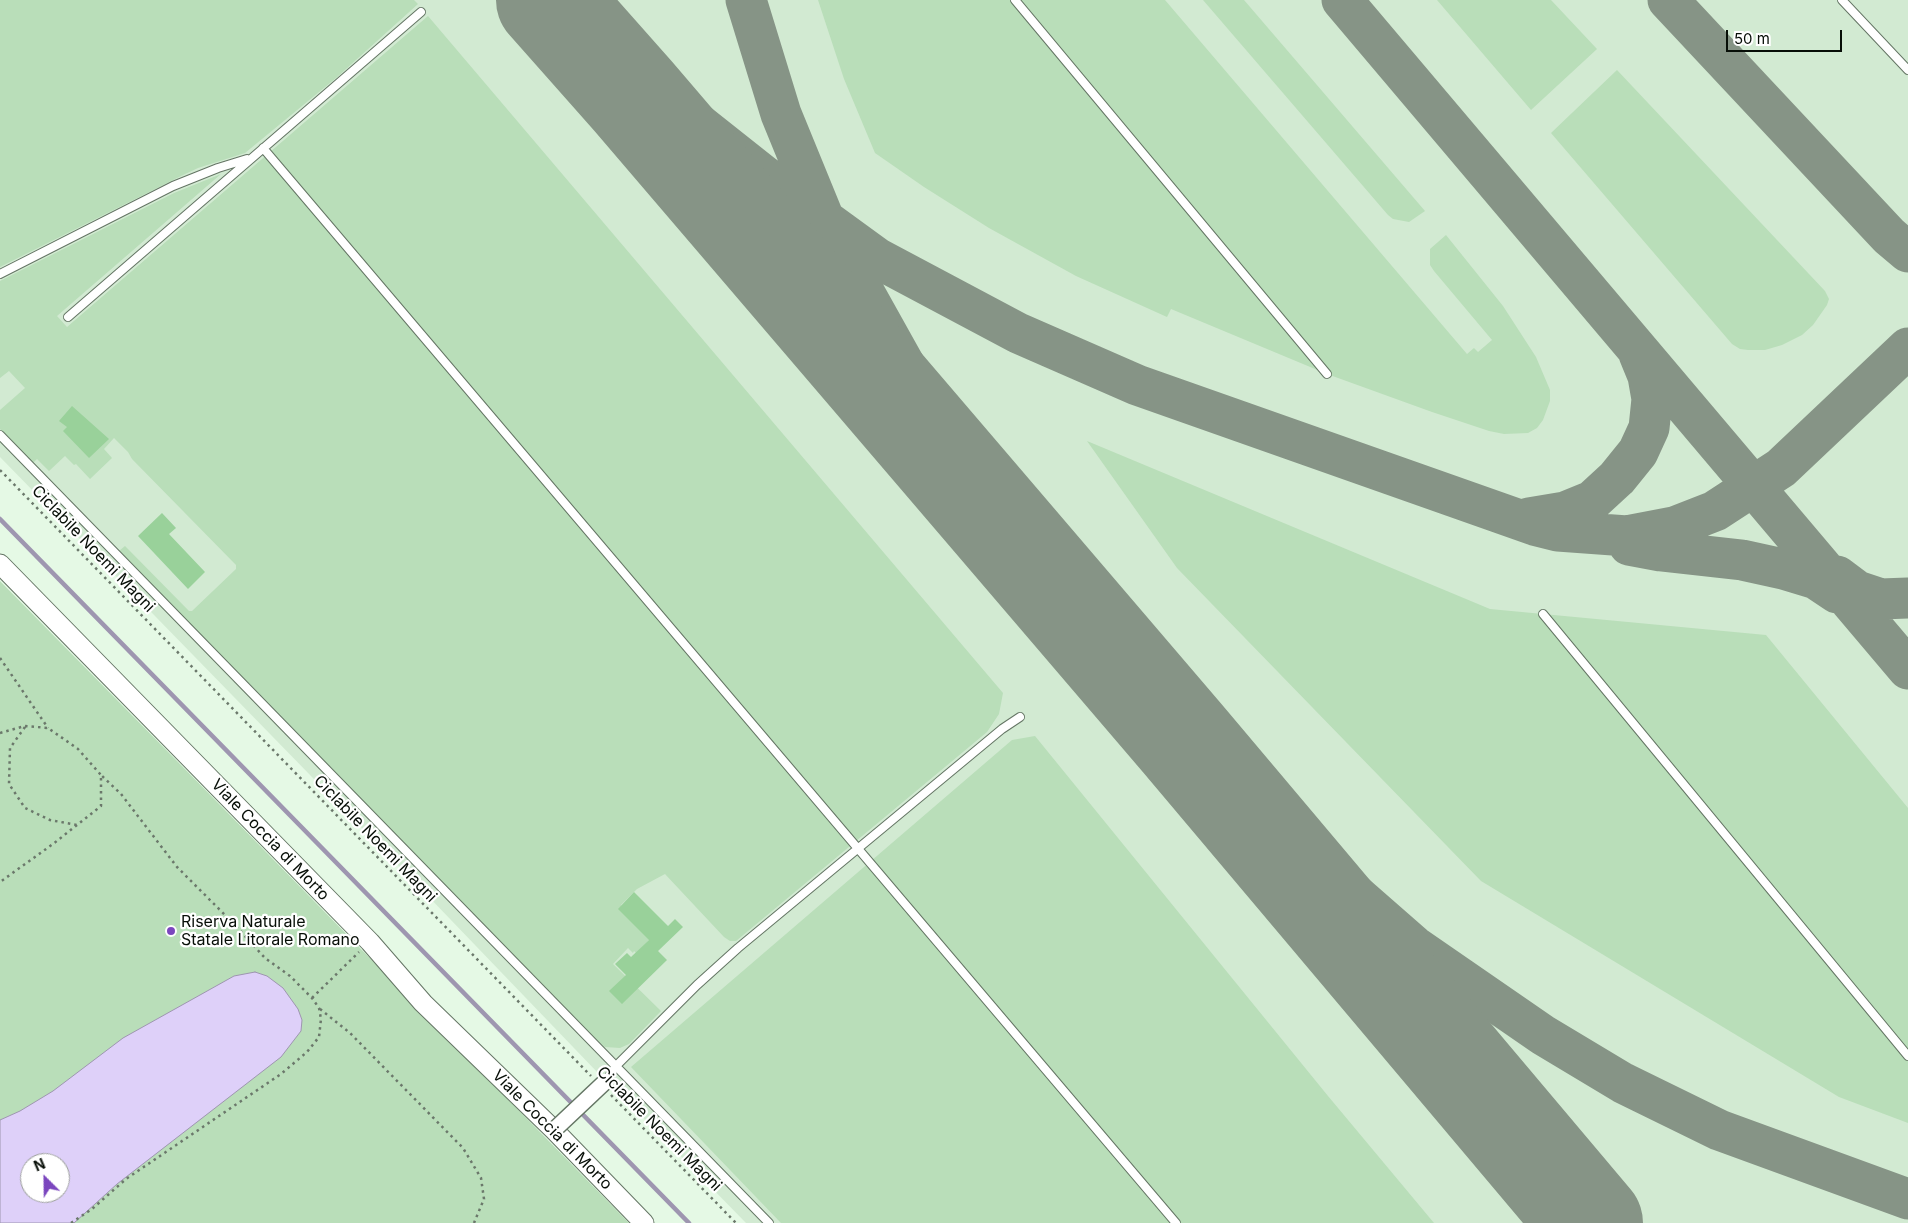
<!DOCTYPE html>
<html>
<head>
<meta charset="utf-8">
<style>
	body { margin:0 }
	#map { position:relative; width:1908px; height:1223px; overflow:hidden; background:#e5f9e5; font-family:Inter,sans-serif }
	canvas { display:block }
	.north { position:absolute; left:20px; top:1153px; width:50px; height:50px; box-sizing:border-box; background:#fff; border:1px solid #9c9f9c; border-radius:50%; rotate:337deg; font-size:14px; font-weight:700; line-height:20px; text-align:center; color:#070e07 }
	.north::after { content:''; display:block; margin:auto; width:18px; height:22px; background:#7b46be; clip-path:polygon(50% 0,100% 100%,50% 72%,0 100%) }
	.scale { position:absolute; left:1726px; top:30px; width:116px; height:22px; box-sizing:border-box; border:2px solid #070e07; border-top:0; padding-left:6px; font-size:15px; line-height:18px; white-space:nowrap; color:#070e07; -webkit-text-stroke:4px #fff; paint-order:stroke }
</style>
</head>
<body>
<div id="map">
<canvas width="1908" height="1223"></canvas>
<div class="north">N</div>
<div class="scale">50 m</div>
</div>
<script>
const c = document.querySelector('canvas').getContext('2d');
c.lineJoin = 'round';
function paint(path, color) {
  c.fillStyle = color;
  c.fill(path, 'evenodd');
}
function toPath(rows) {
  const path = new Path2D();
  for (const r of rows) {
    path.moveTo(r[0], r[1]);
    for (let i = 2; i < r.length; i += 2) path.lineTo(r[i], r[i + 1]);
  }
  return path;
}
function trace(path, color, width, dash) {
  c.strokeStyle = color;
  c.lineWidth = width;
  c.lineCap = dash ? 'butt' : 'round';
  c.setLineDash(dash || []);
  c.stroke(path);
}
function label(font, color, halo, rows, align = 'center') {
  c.font = font + ' Inter,sans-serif';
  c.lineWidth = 4.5;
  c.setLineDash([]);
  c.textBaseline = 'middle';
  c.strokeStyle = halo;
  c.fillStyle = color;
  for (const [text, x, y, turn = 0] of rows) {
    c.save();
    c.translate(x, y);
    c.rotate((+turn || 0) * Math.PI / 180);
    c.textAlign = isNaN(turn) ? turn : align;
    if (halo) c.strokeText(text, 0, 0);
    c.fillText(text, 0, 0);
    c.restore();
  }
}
paint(toPath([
	[0,0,1908,0,1908,1223,746,1223,609,1083,609,1080,601,1072,598,1073,426,894,0,457]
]), '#d2ead2');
paint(toPath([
	[0,0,414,0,418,4,336,78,245,153,198,168,181,176,0,267],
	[818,0,1165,0,1467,354,1474,348,1478,352,1492,340,1434,271,1430,265,1430,249,1446,235,1503,306,1536,357,1550,390,1550,401,1543,420,1537,428,1528,433,1504,434,1489,431,1432,412,1327,374,1171,309,1167,317,1076,276,989,228,924,187,875,153,844,79],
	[1203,0,1244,0,1425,211,1409,222,1393,219,1388,215],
	[1437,0,1551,0,1597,49,1531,110],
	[428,16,1003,693,999,714,987,732,736,941,730,941,724,937,665,874,637,889,621,905,652,937,636,953,634,951,633,953,628,948,613,964,661,1011,629,1044,620,1048,605,1047,597,1040,119,551,125,546,189,611,192,611,236,569,236,565,132,459,128,452,114,438,104,449,112,458,90,479,76,464,74,465,65,456,49,471,37,459,33,463,0,429,0,410,25,388,9,371,0,378,0,281,174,193,221,174,57,316,67,327],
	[1617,70,1825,291,1829,299,1827,305,1813,325,1802,335,1782,345,1765,350,1748,350,1740,349,1732,344,1551,133],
	[1087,441,1490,609,1766,635,1908,808,1908,1123,1839,1097,1481,881,1177,568],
	[0,581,179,763,629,1223,0,1223],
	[30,1163,60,1163,60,1193,30,1193],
	[1035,736,1328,1096,1434,1223,781,1223,631,1067,1012,740]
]), '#b9deb9');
const water = toPath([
	[255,972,267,976,283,988,298,1009,302,1020,301,1031,281,1057,117,1184,74,1223,0,1223,0,1120,20,1111,53,1091,123,1038,234,976,255,972],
	[30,1163,60,1163,60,1193,30,1193,30,1163]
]);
paint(water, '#ded0f9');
trace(water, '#9e96b0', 1);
trace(toPath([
	[0,519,689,1223]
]), '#9e96b0', 4.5);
trace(toPath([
	[565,0,681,110,763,175,877,258,1018,333,1137,385,1534,525,1558,531,1627,536,1674,527,1715,511,1781,468,1908,348],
	[746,0,781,114,826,224,908,371,1059,595],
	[1342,0,1908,669],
	[1668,0,1889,236,1908,252],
	[1529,518,1565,512,1592,501,1617,478,1638,452,1649,428,1652,399,1648,376,1639,354],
	[1629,545,1661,551,1742,560,1783,569,1816,579,1837,593],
	[1837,576,1857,591,1881,599,1908,598],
	[1183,739,1294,841,1414,946,1543,1035,1623,1083,1719,1130,1908,1199]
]), '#869486', 41);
trace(toPath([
	[548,0,633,96,1183,739,1591,1223]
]), '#869486', 104);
paint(toPath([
	[72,406,109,439,89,458,63,431,67,427,59,421],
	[162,513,176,528,169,534,205,572,188,589,138,536],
	[634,892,668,926,675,919,683,927,658,951,667,960,622,1004,609,991,626,975,615,964,627,953,631,957,649,940,618,909]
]), '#99d19a');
const service = toPath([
	[1015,0,1327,374],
	[1842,0,1908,70],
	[263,148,1176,1223],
	[0,274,173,186,218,168,247,159],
	[68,317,421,12],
	[0,435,769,1223],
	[1543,614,1908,1056],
	[606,1081,616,1066,697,985,738,948,1002,729,1020,717]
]);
const tertiary = toPath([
	[0,564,370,942,423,1003,554,1130,644,1223]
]);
trace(service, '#647564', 10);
trace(tertiary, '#647564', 21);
trace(toPath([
	[0,470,591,1076],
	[0,658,48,728],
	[25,727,10,748,9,784,25,808,50,820,77,825],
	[0,733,25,726,48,728,78,749,101,775,101,806,53,844,0,882],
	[312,998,359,952],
	[320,1009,350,1033,463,1148,481,1178,484,1199,474,1223],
	[611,1095,736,1223],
	[71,1223,92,1209,126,1179,281,1074,307,1052,319,1037,321,1019,319,1008,312,998,290,976,265,958,233,923,177,867,121,794,101,775]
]), '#6b786b', 2.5, [2.5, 4]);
trace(service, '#fff', 8);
trace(tertiary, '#fff', 19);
const minorBridge = toPath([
	[554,1130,606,1081]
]);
trace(minorBridge, '#647564', 18, []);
trace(minorBridge, '#fff', 15);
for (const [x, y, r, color] of [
	[171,931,5,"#7b46be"]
]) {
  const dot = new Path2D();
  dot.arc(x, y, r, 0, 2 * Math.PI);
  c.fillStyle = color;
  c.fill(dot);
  trace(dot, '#fff', 2);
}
label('16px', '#070e07', '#fff', [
	["Ciclabile Noemi Magni",93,549,46],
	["Ciclabile Noemi Magni",375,839,46],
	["Viale Coccia di Morto",270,840,46],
	["Ciclabile Noemi Magni",659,1129,45],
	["Viale Coccia di Morto",552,1130,45]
]);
label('16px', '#070e07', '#fff', [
	["Riserva Naturale",181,922],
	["Statale Litorale Romano",181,940]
], 'left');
</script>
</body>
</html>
